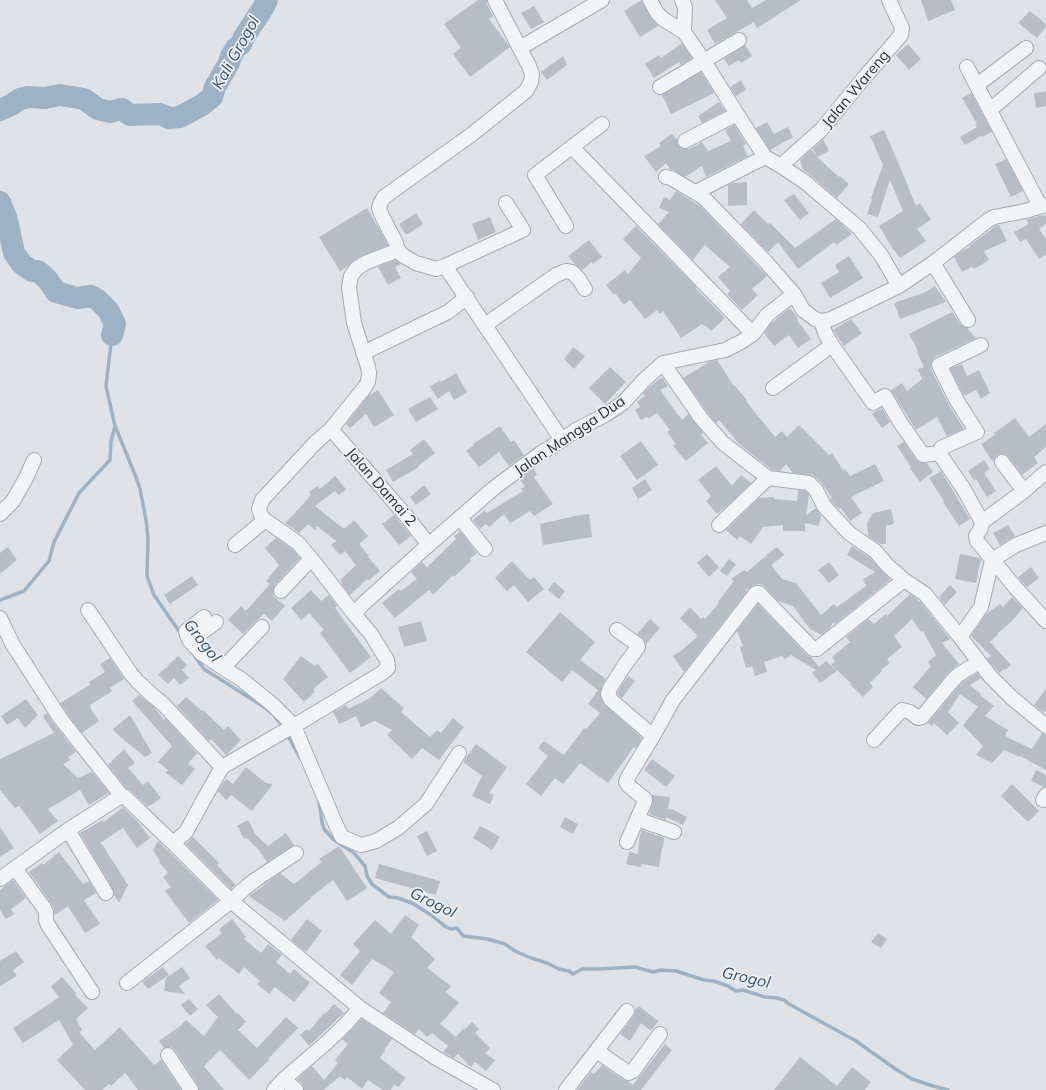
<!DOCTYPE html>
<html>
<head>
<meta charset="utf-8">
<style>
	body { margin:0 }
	canvas { display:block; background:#dfe3e8 }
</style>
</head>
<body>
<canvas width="1046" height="1090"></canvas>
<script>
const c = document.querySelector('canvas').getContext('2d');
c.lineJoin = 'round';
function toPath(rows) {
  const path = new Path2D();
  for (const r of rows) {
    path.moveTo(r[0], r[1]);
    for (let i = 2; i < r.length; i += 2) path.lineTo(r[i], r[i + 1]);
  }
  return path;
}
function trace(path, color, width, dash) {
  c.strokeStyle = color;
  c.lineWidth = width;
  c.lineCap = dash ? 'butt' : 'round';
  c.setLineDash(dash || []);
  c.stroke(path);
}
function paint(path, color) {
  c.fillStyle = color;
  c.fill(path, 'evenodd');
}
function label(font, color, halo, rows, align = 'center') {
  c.font = font + ' Mulish,sans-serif';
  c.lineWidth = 3.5;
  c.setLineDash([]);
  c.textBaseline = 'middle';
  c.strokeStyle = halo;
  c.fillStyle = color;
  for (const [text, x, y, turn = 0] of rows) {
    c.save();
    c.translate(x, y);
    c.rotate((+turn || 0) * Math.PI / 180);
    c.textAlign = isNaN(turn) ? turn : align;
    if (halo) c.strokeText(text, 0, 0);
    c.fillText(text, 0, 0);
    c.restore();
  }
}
trace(toPath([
	[112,335,106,386,115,426,136,477,140,489,146,520,148,538,147,576,154,595,181,634],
	[0,600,24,591,49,561,54,542,79,493,110,460,111,441,115,426],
	[194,655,204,669,264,707,273,714,284,728],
	[287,734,300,758],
	[319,800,322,822,324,829,333,839,354,853,365,866,367,876,372,884,389,897,398,898,412,903,431,915,446,927,451,929,457,928,463,936,487,939,505,944,515,951,531,958,547,963,559,969,569,971,573,974,582,969,599,969,635,967,653,972,661,970,676,971,704,980,714,981,728,986,736,991,743,990,765,997,777,998,784,1000,789,1004,856,1041,897,1070,912,1079,933,1086,948,1090]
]), '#9db3c5', 3.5);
trace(toPath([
	[0,110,11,105,20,99,28,97,45,98,60,95,84,99,98,109,110,112,122,109,130,115,160,114,169,118,180,117,202,105,212,97,215,87,229,63,231,56,236,48,241,44,244,37,263,8,267,0],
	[0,202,7,220,14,253,22,264,32,271,38,271,47,279,56,292,77,298,91,296,98,300,108,310,115,324,112,335]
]), '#9db3c5', 22);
paint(toPath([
	[478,0,487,0,487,4,493,16,489,19,510,47,470,77,453,54,461,48,444,24],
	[642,0,650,17,658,26,640,37,624,11],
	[715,0,747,0,752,8,766,0,801,0,757,28,754,22,715,44,707,30,727,18],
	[921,0,951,0,955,10,928,21],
	[534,6,544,22,531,29,521,13],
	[1030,11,1046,24,1046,27,1037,38,1018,23],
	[682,43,692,58,681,65,679,62,654,78,645,64,659,55,661,58],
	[908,44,921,59,909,70,896,55],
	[745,45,752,56,741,63,739,60,729,66,724,59],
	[563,56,567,65,547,80,541,72],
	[701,72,714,93,671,114,662,95],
	[741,80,746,90,736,96,730,87],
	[1046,91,1046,106,1036,108,1034,93],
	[971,93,992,132,982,137,981,136,965,145,960,137,977,127,975,124,977,124,962,98],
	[719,102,725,111,702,123,698,116],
	[767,122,774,134,788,127,793,137,770,150,756,128],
	[734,125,746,144,743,146,748,156,706,177,702,166,685,177,675,171,670,169,666,163,656,172,644,156,661,146,659,143,672,134,677,140,678,145,681,148,685,149,689,149,702,142,708,151,731,141,725,130],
	[884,130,903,174,916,206,920,203,931,220,917,229,926,241,900,258,893,249,879,226,903,211,890,180,878,217,867,214,872,199,871,198,883,165,870,136],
	[823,139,829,151,817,157,839,177,840,176,849,184,837,198,808,173,803,170,800,160,811,150,816,155,813,149],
	[1006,159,1023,191,1011,197,995,164],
	[747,182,747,205,728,206,728,185,733,183],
	[676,191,700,206,767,276,752,289,758,295,742,310,727,294,730,291,718,277,730,267,705,245,693,260,658,224,669,212,659,208,664,197,670,200],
	[794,194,809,213,800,220,784,200],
	[367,208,388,245,363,255,353,261,348,266,340,271,319,237],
	[754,210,768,224,770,223,795,248,836,219,852,234,836,245,834,242,798,269,778,242,768,252,741,224],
	[416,213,423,224,406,235,399,224],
	[1042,215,1043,216,1046,215,1046,224,1039,229,1046,239,1046,254,1039,259,1026,239,1020,242,1014,232,1029,224,1026,220,1028,219],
	[490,217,496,232,478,240,472,224],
	[997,225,999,225,1007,241,984,251,989,260,974,269,972,267,962,272,954,257,962,251,970,247,969,246],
	[636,226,696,287,695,288,725,318,711,331,706,326,706,327,702,324,681,338,663,311,660,314,657,310,645,319,630,300,624,305,615,293,614,295,606,285,625,270,628,274,641,258,623,239],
	[589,240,602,257,593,264,592,262,582,270,575,264,568,256],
	[849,256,863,278,830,298,821,283,839,272,835,265],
	[395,260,401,264,395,267,401,278,388,285,378,267],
	[935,286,946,302,900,319,894,303,926,292],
	[790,308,798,318,797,320,811,339,798,348,789,335,774,346,764,333,771,323,776,320,776,319],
	[952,312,961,325,964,327,967,328,976,338,935,357,932,360,931,364,931,369,949,405,964,429,947,436,937,417,916,430,891,390,902,383,907,391,922,379,918,369,924,367,917,352,918,351,909,334],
	[851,319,862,333,844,346,833,330],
	[573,347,585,356,574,369,564,359],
	[717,360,733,385,734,385,747,400,746,401,775,437,782,431,787,437,799,425,829,455,832,453,843,470,845,469,850,476,875,464,884,481,851,497,862,513,850,521,841,508,839,509,831,501,830,499,832,498,821,482,814,476,811,473,811,475,793,473,786,464,780,471,772,470,740,445,719,420,716,423,708,413,683,378,709,362],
	[962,364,967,376,979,370,990,393,981,399,976,390,964,396,950,369],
	[610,367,626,382,605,404,589,388],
	[456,373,467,392,454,400,449,391,438,399,430,387,440,380,441,382],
	[662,377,668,386,660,390,682,420,688,414,703,433,701,435,708,443,686,461,673,446,676,444,667,432,670,430,657,413,648,419,647,417,641,420,635,410,640,407,637,402,645,396,643,393,653,384],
	[378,390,394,415,374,427,366,414,350,428,346,424,368,396],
	[430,397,438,409,416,422,408,409],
	[882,408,890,422,882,428,872,414],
	[1015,418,1029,437,1046,424,1046,447,1034,457,1038,463,1022,475,1009,457,1005,454,997,455,993,462,981,444,995,435,994,433],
	[500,426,511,442,514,440,524,455,509,466,499,452,479,467,466,451,474,445,473,444],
	[424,439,435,453,418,466,419,467,393,482,386,470,413,454,410,450],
	[641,441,658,465,637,480,620,456],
	[904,442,916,460,920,463,927,463,933,472,920,482,910,468,911,467,897,446],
	[984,460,990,469,984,473,996,491,987,497,976,479,974,480,968,471],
	[716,466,732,486,741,475,751,483,729,504,717,514,706,501,711,496,698,480],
	[534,469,537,475,534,477,553,504,534,516,530,511,510,523,504,514,489,527,486,524,480,529,473,520,485,510,487,513,523,491,521,489,525,487,520,479],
	[941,471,970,519,959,526,943,502,944,501,929,478],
	[335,476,346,489,339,495,335,491,315,506,344,529,354,520,368,536,359,544,369,556,368,557,380,571,369,580,367,579,350,595,341,583,342,582,340,580,356,565,345,551,340,555,331,545,336,541,317,526,315,530,308,524,299,533,285,523,294,514,311,495,309,492,317,486,320,489],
	[645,479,652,490,638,499,632,488],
	[424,485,431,494,416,505,410,497],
	[798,490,805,491,809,495,806,515,816,508,821,516,819,526,805,523,805,530,804,529,806,531,783,531,783,525,763,527,751,544,740,536,737,540,726,530,759,498,774,497,774,499,797,501],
	[891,509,894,524,886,526,886,544,880,544,868,536,867,523,873,513],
	[589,514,592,537,543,545,540,524,575,516],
	[394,515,411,536,399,545,382,524],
	[1008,525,1015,536,1000,545,993,533],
	[460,531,477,553,470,559,471,561,454,577,453,575,433,595,429,590,395,618,382,603,399,589,401,591,417,579,411,572,422,562,427,567,456,539,454,537],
	[276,538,292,549,300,558,275,585,273,589,274,595,273,596,285,606,272,621,264,614,256,621,243,634,228,620,241,606,246,611,270,584,266,581,279,565,265,548],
	[852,546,869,557,888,577,890,580,835,624,833,622,830,628,822,635,810,629,793,606,778,601,763,585,759,584,753,585,748,590,744,588,747,591,684,672,673,656,681,651,697,637,696,636,697,635,680,618,690,607,701,619,703,617,705,619,719,603,718,602,734,581,731,579,744,570,747,572,767,555,766,555,777,547,784,555,771,565,782,579,796,583,821,615,834,604,837,607,866,586,863,579,875,572,847,555],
	[8,547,17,560,0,574,0,553],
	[707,554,719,567,709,577,697,563],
	[960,554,980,558,981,559,976,583,955,579],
	[729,559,736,564,727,576,720,571],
	[512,561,530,580,534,577,544,589,528,602,514,585,507,591,495,578],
	[829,562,839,575,829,583,818,570],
	[1031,567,1039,578,1027,587,1018,577],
	[192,576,198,585,170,604,164,595],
	[554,582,565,591,559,599,548,590],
	[950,585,957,592,945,605,939,597],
	[311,590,321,601,329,595,337,606,335,608,371,657,350,673,320,633,324,630,309,613,301,620,291,608],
	[910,594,917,599,919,602,920,601,950,639,942,643,959,664,952,669,947,674,926,699,913,687,931,666,928,662,936,655,923,631,921,632,912,619,894,636,902,647,887,659,890,663,881,670,882,671,870,683,873,687,863,697,850,684,851,683,831,665,835,661,832,657,850,642,846,637,868,619,874,624,886,614,887,616],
	[1012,597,1023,608,1011,622,998,633,998,634,990,642,1011,665,1005,670,1004,669,999,673,987,659,991,656,971,636,985,615,1000,604,1003,607],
	[758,604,807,655,811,657,819,667,826,661,837,671,820,683,812,673,816,670,791,655,785,659,782,656,764,662,767,672,755,676,752,666,746,668,740,647,743,646,737,631],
	[560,612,595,642,580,660,606,679,602,685,600,694,604,704,642,738,636,748,634,747,608,783,580,763,563,784,555,778,541,796,526,784,548,756,538,748,544,741,564,755,584,728,586,729,600,713,588,704,598,690,572,670,562,682,526,652],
	[650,619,660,628,646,644,642,637,637,634],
	[421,621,427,641,404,647,398,627],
	[178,656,187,665,182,670,189,678,180,685,174,678,168,684,158,675],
	[301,656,315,666,318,664,328,677,313,689,315,692,304,702,283,679],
	[110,658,124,679,110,688,112,691,90,705,91,707,90,708,99,721,82,733,67,713,60,703,90,685,89,682,105,672,100,664],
	[977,673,981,678,970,685,981,694,980,695,994,706,985,716,1008,730,1005,736,1032,749,1042,733,1046,734,1046,770,1020,756,1020,757,1004,750,992,763,976,755,983,746,963,725,978,707,960,694,948,712,959,723,947,735,934,723,932,726,928,723,959,686,963,682],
	[628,676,635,681,622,698,617,693],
	[381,688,404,708,401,712,430,737,437,730,441,733,453,718,464,727,439,760,422,748,412,759,387,735,392,730,375,721,361,727,356,716,339,724,333,712,346,705,348,709,370,698],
	[1046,689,1046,710,1044,713,1034,705],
	[139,695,154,707,164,720,165,718,197,753,188,764,195,769,182,785,166,773,168,770,158,762,172,746,132,701],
	[186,697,202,711,203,710,224,730,228,726,241,740,226,755,211,739,209,741,177,706],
	[26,699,38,715,25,728,18,718,7,725,1,716],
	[47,713,53,723,76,752,68,757,70,760,63,764,78,778,92,772,109,793,89,805,80,790,48,809,58,821,40,834,19,806,15,808,0,790,0,759,54,733,43,716],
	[130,715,152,753,145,757,118,735,113,729],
	[476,744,507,767,489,793,494,795,490,804,472,796,482,776,463,762],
	[124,749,135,763,128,768,143,785,148,781,161,798,148,807,131,791,127,789,108,765],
	[652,759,675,776,666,787,644,770],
	[246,767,266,783,273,784,252,811,231,795,226,800,218,791,223,783,227,779,233,784],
	[1036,770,1046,775,1046,787,1044,787,1031,781],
	[1012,784,1039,811,1028,822,1001,796],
	[652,795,670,797,668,809,674,810,687,817,683,825,666,817,666,820,649,814,653,801],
	[123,807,138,822,150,838,137,848,123,828,100,843,106,849,105,849,128,885,119,903,114,895,113,889,80,833,103,820,104,822],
	[565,817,578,824,573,834,560,827],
	[248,820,256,835,268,846,286,833,294,845,267,862,258,849,247,838,244,839,237,826],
	[480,826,500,837,492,850,473,838],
	[0,827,14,848,0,857],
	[642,830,664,838,663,848,662,848,659,867,642,864,641,867,626,864,629,852,638,854,640,835],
	[427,831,437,851,427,856,417,836],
	[193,837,219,863,217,865,236,885,231,889,186,844],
	[158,841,218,900,189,923,165,891,171,887,163,877,168,873,159,862,160,861,153,850],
	[339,846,367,888,347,901,333,880,311,897,311,898,285,921,249,896,280,873,294,884,322,862,319,859],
	[59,852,83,884,89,881,96,893,84,900,100,924,85,933,68,906,55,915,54,909,51,903,29,872,42,863,43,865],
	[379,864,440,881,436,895,375,878],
	[13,880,26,898,11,909,14,914,6,919,0,910,0,890],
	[405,915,419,925,411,937,435,959,427,968,451,986,446,992,459,1003,440,1024,456,1037,463,1029,464,1030,472,1022,479,1029,475,1033,490,1048,485,1053,495,1060,486,1071,475,1062,471,1067,458,1054,454,1058,443,1052,448,1046,432,1033,427,1037,419,1029,415,1034,383,1013,391,1002,379,993,394,972,372,959,352,985,340,975,360,951,353,944,375,920,391,934],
	[232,919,246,937,244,939,261,953,268,944,282,955,276,962,290,974,294,969,310,983,294,1002,275,987,269,994,257,984,260,981,244,967,239,974,219,958,217,960,205,946,222,933,219,929],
	[307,919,322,931,306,952,291,940],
	[878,933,887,939,881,948,871,942],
	[16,951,24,962,13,970,17,976,0,986,0,961],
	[163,967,169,975,148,989,142,982],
	[182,967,190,978,179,986,185,994,164,991,166,978],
	[62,977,76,993,75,995,88,1008,76,1019,82,1030,79,1032,95,1050,120,1027,154,1065,161,1060,181,1090,138,1090,125,1073,111,1086,109,1084,102,1090,85,1090,57,1060,73,1045,59,1020,23,1043,13,1028,59,997,51,987],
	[219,994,237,1014,238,1013,246,1022,238,1030,257,1048,286,1017,298,1028,268,1059,269,1060,249,1080,220,1050,204,1066,224,1090,199,1090,198,1085,175,1050,171,1047,168,1047,164,1048,159,1041,179,1027,186,1020,204,1036,218,1017,206,1005],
	[189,999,198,1009,190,1016,181,1005],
	[334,1004,344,1013,309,1046,300,1035,307,1029,309,1031,324,1013,325,1014],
	[639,1006,658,1021,651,1031,641,1023,630,1041,620,1034,634,1016,635,1010],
	[362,1019,392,1039,384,1050,385,1051,380,1058,406,1078,398,1087,394,1084,391,1090,383,1090,368,1080,362,1089,347,1077,345,1080,340,1076,324,1090,304,1090,302,1084,297,1079,312,1066,324,1080,338,1063,335,1060,348,1044,342,1039],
	[665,1044,672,1050,641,1090,577,1090,591,1072,594,1074,602,1065,623,1080,628,1081,633,1085],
	[800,1057,837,1086,852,1067,871,1082,865,1090,774,1090]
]), '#b7bdc4');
const street = toPath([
	[650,0,657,13,663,19,684,32],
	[682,0,685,7,684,32,704,61,737,114,765,157,781,166,805,182,859,228,881,255,899,286],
	[520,48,602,0],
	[967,67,1040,206],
	[977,85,1026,48],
	[660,87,739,40],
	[990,110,1039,68],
	[685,141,737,114],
	[572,147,753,334],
	[781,166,786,161,821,130,863,79,901,35,902,28,889,0],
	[666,177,671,178,703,197,766,262,794,294],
	[696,192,765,157],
	[566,226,535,175,602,124],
	[397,248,402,255,416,263,436,269,445,266,523,230,506,203],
	[933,263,968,320],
	[445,266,562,440],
	[821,321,826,335,832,345,873,403,885,396,900,422,923,455,939,453],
	[485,325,556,275,566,271,572,272,579,279,585,289],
	[363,353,448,312,467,297],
	[663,363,701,418,723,443,768,478,809,483,816,490,824,506,849,533,875,551,888,566,904,580,925,594,960,637,990,676,1012,698,1046,726],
	[773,388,832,345],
	[331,429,407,517,429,545],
	[939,453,963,488,982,522,981,528,976,536,977,541,1015,587,1046,621],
	[939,453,941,448,977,432,957,401,939,365,981,345],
	[1002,462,1024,491],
	[0,514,13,501,26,478,34,460],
	[460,518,485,549],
	[982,522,1024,491,1046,472],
	[719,525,768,478],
	[235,545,265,520],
	[281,591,311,559],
	[88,610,131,674,138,682,152,695,163,704,222,767],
	[354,614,363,604,425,548,494,488,541,453,562,440,576,430,605,415,623,403,644,380,663,363,725,350,741,342,753,334,767,315,794,294,803,310,815,319,821,321,831,319,899,286,933,263,987,221,994,217,1025,211,1046,205],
	[204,617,186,631,187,635,190,641,201,653,223,668],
	[0,618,13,645,60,718,122,796],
	[262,627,223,668,241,679,273,705,294,726,336,825,342,837,361,845,376,841,398,828,426,804,459,753],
	[617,630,637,644,638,647,624,666,610,688,608,694,611,700,653,736],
	[960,637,981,607,992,560,1016,545,1046,533],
	[190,641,216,622],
	[874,740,897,715,902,710,910,712,918,718,922,717,953,680,958,675,979,662],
	[1043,800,1046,795],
	[637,819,674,832],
	[68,830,106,893],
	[627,842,645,801,645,799,629,786,626,782,628,777,653,736,673,700,756,593,759,593,813,649,817,649,904,580],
	[173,843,186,832,204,799,222,767,288,729,294,726,382,673,388,668,387,660,371,634,354,614,318,567,298,543,265,520,261,515,259,509,262,500,316,442,331,429,365,387,368,382,369,373,368,367,354,323,349,287,351,276,357,268,367,262,396,251,397,248,396,243,382,216,379,208,380,204,384,197,471,135,526,91,531,82,532,74,529,66,495,0],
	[15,868,44,908,46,912,46,920,48,925,92,992],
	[0,879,68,830,118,798,122,796,125,797,173,843,231,901,360,1008,436,1058,493,1090],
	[127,983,231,901,245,888,255,880,296,853],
	[597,1051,624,1070,628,1073,633,1071,660,1034],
	[168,1055,191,1090],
	[284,1079,296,1090],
	[274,1090,284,1079,326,1043,346,1024,360,1008],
	[566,1090,627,1011]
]);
trace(street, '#a5aab2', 16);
trace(street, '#f2f4f6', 14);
label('15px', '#29323e', '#eff2f5', [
	["Jalan Wareng",856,89,-50],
	["Jalan Mangga Dua",570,436,-34],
	["Jalan Damai 2",381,487,49]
]);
label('italic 16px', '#36536f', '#eff2f5', [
	["Kali Grogol",236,53,-61],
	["Grogol",202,641,52],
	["Grogol",433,903,26],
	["Grogol",746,978,13]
]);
</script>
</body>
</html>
